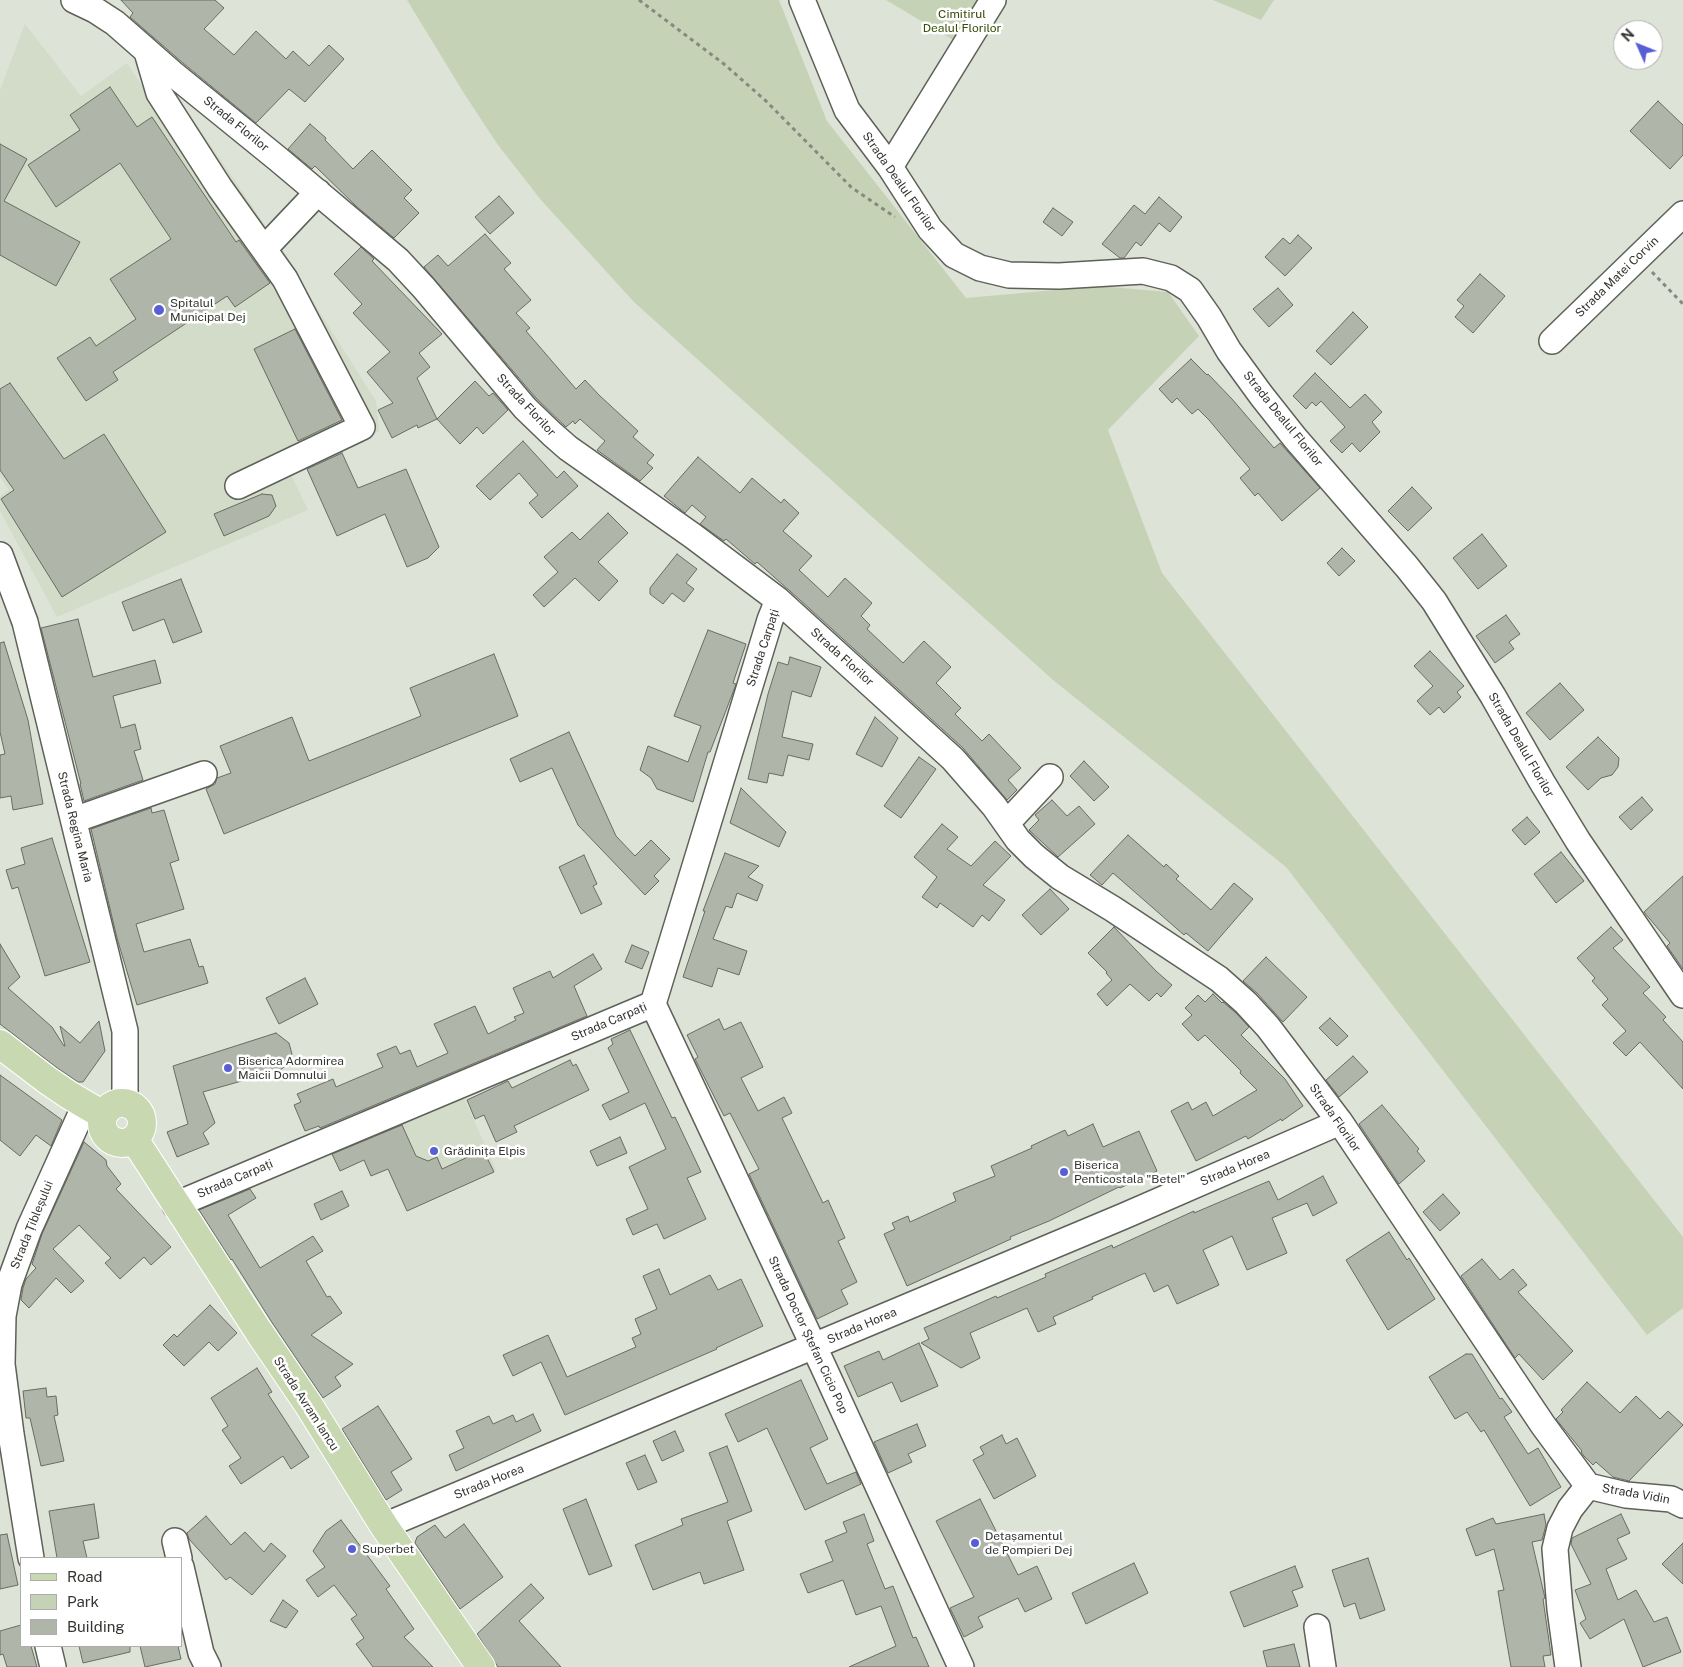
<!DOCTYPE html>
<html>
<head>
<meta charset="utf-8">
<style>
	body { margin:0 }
	#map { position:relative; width:1683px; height:1667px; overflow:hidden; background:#dee3d8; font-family:"Public Sans",sans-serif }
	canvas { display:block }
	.legend { position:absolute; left:20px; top:1557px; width:162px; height:90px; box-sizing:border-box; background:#fff; border:1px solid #adaeac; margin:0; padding:6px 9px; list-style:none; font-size:15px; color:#333530 }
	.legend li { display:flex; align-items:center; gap:10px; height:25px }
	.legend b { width:25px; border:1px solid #adaeac }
	.north { position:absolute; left:1613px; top:20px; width:50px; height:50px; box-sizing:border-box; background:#fff; border:1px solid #adaeac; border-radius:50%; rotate:314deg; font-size:14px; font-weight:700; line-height:20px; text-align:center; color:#333530 }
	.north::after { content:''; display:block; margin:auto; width:18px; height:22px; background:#585ed6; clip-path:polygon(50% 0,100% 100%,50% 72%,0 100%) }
</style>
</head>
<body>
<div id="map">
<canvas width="1683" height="1667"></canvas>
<ul class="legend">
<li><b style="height:6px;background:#c8d8b1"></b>Road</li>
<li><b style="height:14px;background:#c6d2b5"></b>Park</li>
<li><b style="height:14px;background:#b0b5aa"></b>Building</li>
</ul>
<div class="north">N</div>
</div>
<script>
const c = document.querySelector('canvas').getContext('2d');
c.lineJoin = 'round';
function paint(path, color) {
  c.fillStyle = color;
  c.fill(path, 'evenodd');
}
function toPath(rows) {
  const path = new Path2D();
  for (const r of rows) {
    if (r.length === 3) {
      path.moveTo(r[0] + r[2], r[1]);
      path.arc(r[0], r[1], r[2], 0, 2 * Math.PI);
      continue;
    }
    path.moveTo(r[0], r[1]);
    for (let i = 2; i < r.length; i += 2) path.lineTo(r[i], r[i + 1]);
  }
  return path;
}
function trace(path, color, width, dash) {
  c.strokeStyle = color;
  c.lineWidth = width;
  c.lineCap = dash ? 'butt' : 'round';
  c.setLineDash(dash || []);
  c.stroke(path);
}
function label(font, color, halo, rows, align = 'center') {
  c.font = font + ' "Public Sans",sans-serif';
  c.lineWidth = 5;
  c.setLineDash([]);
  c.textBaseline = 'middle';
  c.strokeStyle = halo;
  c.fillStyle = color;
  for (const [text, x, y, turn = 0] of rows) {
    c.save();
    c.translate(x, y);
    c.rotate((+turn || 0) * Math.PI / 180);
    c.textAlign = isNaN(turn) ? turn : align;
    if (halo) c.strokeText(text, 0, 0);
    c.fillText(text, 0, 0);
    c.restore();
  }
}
paint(toPath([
	[25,24,81,96,127,63,159,112,179,99,261,219,376,401,379,431,289,470,308,510,57,617,0,511,0,496,9,490,0,477,0,90],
	[461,1091,496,1170,407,1211,371,1131]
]), '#d3dbc9');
paint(toPath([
	[407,0,779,0,827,121,966,298,1099,286,1168,292,1199,336,1108,430,1162,573,1683,1237,1683,1308,1647,1335,1286,867,1053,680,634,302,541,200,498,145,465,95],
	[886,0,999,0,970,50],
	[1213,0,1274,0,1261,20]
]), '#c6d2b5');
const building = toPath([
	[121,0,215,0,224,8,204,29,234,55,256,31,286,59,293,51,309,66,329,45,344,59,305,102,289,89,256,123,183,63,130,17,133,13,121,0],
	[110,87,137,127,152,117,236,242,239,240,270,283,235,307,227,296,113,372,118,380,86,401,57,358,90,337,96,346,136,319,110,279,171,239,120,163,56,207,28,165,80,130,70,115,110,87],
	[1658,101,1683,125,1683,155,1670,169,1630,131,1658,101],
	[310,124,326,138,325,140,353,169,372,150,412,190,404,198,419,213,394,238,356,206,315,166,312,169,288,149,310,124],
	[0,144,27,159,4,201,80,242,56,286,0,255,0,144],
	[499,196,514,213,490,234,475,217,499,196],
	[1159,197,1182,217,1170,232,1159,223,1141,246,1136,242,1124,258,1120,258,1102,244,1134,205,1145,214,1159,197],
	[1053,208,1073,222,1062,236,1043,222,1053,208],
	[485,234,511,263,504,269,531,300,516,313,530,328,526,331,576,389,585,380,599,395,638,431,633,437,654,455,647,463,653,468,640,481,597,450,605,441,580,419,575,424,573,421,566,427,536,398,424,267,438,255,448,266,485,234],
	[1298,235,1312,248,1285,276,1265,257,1283,238,1290,244,1298,235],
	[361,247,374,259,372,261,442,334,419,353,430,367,417,378,437,419,475,381,489,396,493,393,508,410,483,434,477,427,460,444,437,419,418,428,417,425,392,438,378,410,393,403,367,372,390,352,353,313,362,304,334,274,361,247],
	[1480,274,1505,296,1473,333,1455,317,1464,306,1457,300,1480,274],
	[1278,288,1293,305,1269,327,1253,309,1278,288],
	[1353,312,1368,327,1331,365,1316,351,1353,312],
	[295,329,342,420,298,441,254,349,295,329],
	[1191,359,1207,375,1208,374,1232,399,1274,448,1280,443,1320,488,1282,521,1258,493,1255,496,1240,478,1250,469,1209,420,1198,409,1192,414,1177,398,1172,403,1159,389,1191,359],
	[1315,373,1350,408,1365,394,1382,412,1372,422,1380,432,1360,452,1352,443,1342,453,1330,441,1345,427,1321,401,1316,406,1312,402,1306,409,1293,396,1315,373],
	[10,383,64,459,104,434,166,532,62,597,1,499,14,490,0,470,0,389,10,383],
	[523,441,557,478,564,471,578,486,542,518,529,503,538,495,519,473,490,500,476,486,523,441],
	[342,453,358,488,406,469,439,547,428,558,407,567,385,514,337,536,307,469,342,453],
	[698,457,740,493,752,478,781,503,784,499,799,513,783,531,812,556,799,570,828,597,845,578,872,603,861,616,870,625,867,629,903,663,924,641,951,667,936,683,961,708,955,714,982,741,989,734,1021,768,1008,780,1017,790,1007,800,963,748,799,599,757,562,755,564,726,539,724,541,700,524,706,517,692,505,685,513,664,496,698,457],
	[1412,487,1432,508,1408,531,1388,511,1412,487],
	[262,494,272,495,276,506,269,516,224,536,214,514,262,494],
	[608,513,628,533,598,562,618,581,599,601,575,578,544,607,533,595,558,572,544,557,572,532,580,540,608,513],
	[1482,534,1507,566,1478,589,1453,558,1482,534],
	[1342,548,1355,561,1339,576,1327,563,1342,548],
	[677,554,697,569,686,583,694,589,684,602,672,593,663,604,650,594,650,588,677,554],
	[181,579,202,632,173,643,164,619,133,631,122,602,181,579],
	[1506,615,1520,634,1509,642,1514,649,1495,663,1476,636,1506,615],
	[78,619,93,677,155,660,161,683,113,696,121,728,135,724,141,749,134,751,143,780,84,801,80,784,81,784,41,628,78,619],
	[708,630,746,644,733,683,736,684,735,687,710,752,708,752,693,802,657,789,651,778,640,770,648,746,688,762,701,726,674,716,708,630],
	[4,642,28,720,43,804,13,810,11,796,0,798,0,755,5,754,0,732,0,643,4,642],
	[1430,651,1464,686,1457,692,1461,697,1444,713,1439,707,1430,715,1417,701,1433,686,1414,666,1430,651],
	[494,654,518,716,224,834,206,789,215,784,217,778,231,773,220,746,292,717,309,761,421,716,410,688,494,654],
	[790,657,821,667,811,697,792,691,782,737,813,744,809,760,788,755,783,776,769,773,767,783,748,779,768,694,778,662,788,665,790,657],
	[1560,683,1584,710,1550,740,1526,713,1560,683],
	[875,717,898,738,882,767,856,754,875,717],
	[569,732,616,836,635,856,651,840,670,859,654,876,659,881,645,895,578,825,552,768,520,782,510,759,569,732],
	[1598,737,1619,758,1618,767,1612,775,1601,778,1588,790,1566,767,1598,737],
	[919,757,936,769,901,818,884,806,919,757],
	[1084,761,1109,787,1094,801,1070,776,1084,761],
	[741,788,786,832,779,847,730,823,741,788],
	[1642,797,1653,810,1631,830,1619,817,1642,797],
	[1052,800,1067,816,1079,806,1095,824,1058,857,1029,830,1039,820,1035,815,1052,800],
	[151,808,152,813,164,810,179,860,170,863,184,909,136,924,144,952,190,939,199,967,203,966,208,983,137,1005,117,938,91,829,151,808],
	[1527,817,1540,832,1525,845,1512,830,1527,817],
	[942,824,958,837,947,849,971,866,995,841,1011,856,983,885,1005,900,989,921,982,915,973,927,940,903,937,908,922,897,937,877,914,857,942,824],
	[1128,835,1164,867,1166,864,1179,876,1176,879,1211,910,1234,883,1253,899,1208,951,1186,933,1184,935,1113,873,1102,885,1090,875,1128,835],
	[52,838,90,962,45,976,18,887,12,889,6,870,25,864,21,848,52,838],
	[1561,852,1584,881,1556,903,1534,874,1561,852],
	[725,853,759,866,748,877,763,885,757,901,737,893,732,908,726,906,713,939,747,951,739,975,718,968,712,987,683,977,705,911,703,911,725,853],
	[584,855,597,884,593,886,602,904,581,914,559,867,584,855],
	[1683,876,1683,969,1667,946,1670,943,1644,912,1683,876],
	[1050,889,1069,909,1041,935,1022,915,1050,889],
	[1114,927,1156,971,1172,985,1161,997,1157,993,1149,1001,1130,984,1107,1006,1097,994,1112,980,1106,973,1107,972,1088,953,1114,927],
	[1611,927,1623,940,1613,948,1650,987,1643,993,1666,1017,1663,1020,1683,1042,1683,1089,1640,1042,1626,1056,1613,1043,1626,1031,1602,1005,1608,999,1592,981,1595,978,1577,958,1611,927],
	[0,944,20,977,8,988,52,1027,64,1046,65,1046,60,1026,80,1043,99,1021,105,1051,83,1082,78,1082,56,1067,0,1024,0,944],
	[632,945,649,952,642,969,625,962,632,945],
	[593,954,602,969,574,986,587,1016,320,1128,319,1126,305,1131,294,1105,301,1102,297,1094,333,1079,336,1087,383,1067,377,1054,396,1046,400,1054,410,1050,417,1067,448,1053,434,1024,475,1006,488,1034,516,1020,514,1017,524,1013,513,988,550,971,553,978,593,954],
	[1266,957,1307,997,1283,1022,1257,993,1243,981,1266,957],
	[305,978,318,1004,279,1024,266,998,305,978],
	[1213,994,1222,1003,1223,1002,1236,1013,1249,1027,1241,1035,1285,1079,1303,1106,1282,1121,1281,1119,1248,1139,1246,1136,1196,1161,1171,1111,1188,1102,1192,1110,1206,1102,1213,1116,1257,1090,1240,1073,1241,1071,1205,1035,1198,1041,1182,1024,1192,1015,1185,1008,1198,995,1205,1002,1213,994],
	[1330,1018,1348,1036,1337,1046,1319,1028,1330,1018],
	[719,1019,724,1030,741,1022,763,1067,741,1078,758,1111,784,1097,792,1113,782,1118,823,1203,828,1200,845,1238,838,1241,857,1282,841,1290,848,1304,817,1319,749,1174,759,1169,730,1113,724,1116,695,1059,698,1057,687,1035,719,1019],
	[630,1030,672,1118,675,1117,701,1172,687,1178,706,1219,664,1239,657,1224,633,1235,626,1219,648,1209,629,1167,666,1149,645,1103,610,1120,602,1105,629,1092,608,1048,613,1044,611,1039,630,1030],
	[276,1033,289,1043,292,1054,287,1065,280,1070,203,1092,215,1123,203,1133,209,1144,177,1157,167,1132,188,1124,173,1066,276,1033],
	[1353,1056,1368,1072,1339,1097,1326,1080,1353,1056],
	[570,1060,573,1066,576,1064,589,1090,514,1126,517,1132,496,1142,484,1115,475,1119,467,1100,508,1081,512,1088,570,1060],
	[0,1075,62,1120,51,1146,36,1135,20,1156,0,1140,0,1075],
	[1382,1105,1419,1149,1417,1151,1425,1161,1399,1184,1359,1124,1382,1105],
	[1093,1124,1103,1147,1139,1131,1157,1171,1120,1188,1119,1187,1049,1221,1010,1237,1011,1239,907,1286,884,1234,895,1229,892,1223,908,1216,910,1222,956,1201,953,1193,995,1176,991,1166,1032,1148,1031,1146,1065,1130,1068,1136,1093,1124],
	[402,1125,416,1156,428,1161,437,1157,442,1169,483,1150,494,1172,407,1211,388,1169,371,1176,364,1160,340,1171,332,1154,402,1125],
	[620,1137,627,1153,597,1166,590,1151,620,1137],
	[84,1142,106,1160,107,1166,121,1184,116,1189,171,1247,151,1265,144,1257,120,1279,105,1263,111,1258,79,1225,53,1249,84,1281,71,1293,56,1278,29,1308,21,1300,23,1288,26,1279,36,1268,32,1264,42,1234,84,1142],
	[1323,1176,1337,1203,1313,1216,1307,1203,1272,1218,1287,1253,1247,1270,1232,1236,1203,1250,1219,1285,1177,1304,1168,1285,1154,1292,1145,1273,1092,1297,1093,1299,1053,1317,1056,1324,1038,1332,1027,1308,970,1333,980,1358,961,1368,921,1343,929,1339,924,1328,996,1296,997,1298,1046,1277,1045,1274,1112,1245,1113,1248,1194,1211,1194,1213,1269,1181,1278,1200,1323,1176],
	[250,1189,256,1198,228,1215,260,1268,313,1236,323,1251,306,1261,327,1297,330,1296,342,1313,311,1335,353,1364,335,1377,341,1386,323,1398,271,1321,232,1259,231,1260,199,1210,250,1189],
	[342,1191,349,1206,321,1220,314,1204,342,1191],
	[1443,1194,1460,1213,1440,1231,1423,1212,1443,1194],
	[1389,1232,1407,1260,1409,1258,1435,1299,1388,1330,1346,1260,1389,1232],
	[1482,1259,1500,1280,1513,1269,1527,1285,1518,1292,1573,1351,1543,1380,1519,1354,1515,1358,1461,1276,1482,1259],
	[659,1269,670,1295,710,1275,718,1290,741,1279,763,1326,716,1348,717,1349,565,1415,541,1362,513,1376,503,1355,548,1335,567,1377,636,1347,632,1338,641,1334,635,1319,657,1309,643,1276,659,1269],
	[210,1305,237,1333,218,1351,209,1342,184,1366,163,1345,174,1334,177,1337,210,1305],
	[919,1343,938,1386,901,1402,892,1382,858,1397,844,1366,879,1351,883,1360,919,1343],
	[1466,1354,1472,1354,1500,1399,1502,1398,1512,1412,1504,1417,1528,1454,1538,1448,1561,1487,1530,1506,1484,1430,1481,1432,1467,1412,1455,1419,1429,1377,1466,1354],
	[257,1368,272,1392,268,1394,309,1457,291,1469,283,1456,241,1484,229,1466,241,1458,222,1430,228,1426,211,1398,257,1368],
	[801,1380,828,1439,810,1448,827,1484,856,1472,861,1484,805,1510,767,1428,738,1442,725,1414,801,1380],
	[1587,1382,1620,1413,1636,1396,1660,1419,1668,1411,1683,1425,1629,1481,1613,1477,1596,1462,1593,1465,1584,1456,1581,1452,1582,1451,1556,1419,1563,1412,1561,1410,1587,1382],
	[46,1388,47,1397,56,1396,58,1415,54,1416,64,1461,41,1466,30,1418,26,1418,23,1391,46,1388],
	[378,1406,412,1459,391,1472,402,1490,386,1500,342,1429,378,1406],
	[533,1414,541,1431,456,1471,449,1455,464,1448,456,1431,489,1416,493,1424,513,1415,516,1422,533,1414],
	[917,1424,926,1446,908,1454,912,1462,888,1473,874,1442,917,1424],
	[675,1431,684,1451,662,1461,653,1441,675,1431],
	[1002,1435,1006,1444,1017,1438,1036,1476,994,1499,973,1460,984,1454,980,1447,1002,1435],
	[727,1446,752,1511,727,1521,744,1570,704,1584,700,1572,653,1590,635,1545,683,1525,681,1519,728,1502,709,1453,727,1446],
	[645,1455,657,1482,638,1490,626,1463,645,1455],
	[586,1499,612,1566,589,1575,563,1509,586,1499],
	[980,1499,1018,1575,1037,1566,1052,1599,1025,1612,1018,1598,978,1617,983,1627,964,1637,950,1608,974,1597,936,1521,980,1499],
	[94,1504,99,1538,83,1541,87,1558,57,1558,49,1511,94,1504],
	[864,1514,874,1541,867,1544,885,1589,893,1586,913,1638,916,1637,929,1667,849,1667,896,1646,881,1606,856,1615,843,1580,808,1593,800,1574,833,1561,825,1541,847,1532,843,1522,864,1514],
	[1544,1514,1546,1525,1542,1540,1532,1542,1545,1598,1543,1599,1551,1655,1543,1656,1545,1667,1511,1667,1498,1591,1504,1590,1494,1549,1476,1556,1466,1529,1493,1518,1496,1524,1544,1514],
	[1621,1514,1630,1533,1617,1539,1627,1559,1606,1569,1618,1600,1636,1590,1654,1622,1667,1617,1681,1652,1643,1667,1624,1619,1590,1639,1580,1623,1586,1619,1575,1590,1591,1584,1571,1544,1572,1538,1621,1514],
	[206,1516,231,1545,245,1532,264,1552,271,1543,286,1556,252,1595,230,1577,226,1580,189,1539,187,1533,206,1516],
	[341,1520,390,1586,386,1589,414,1629,404,1637,433,1667,373,1667,356,1644,364,1638,351,1619,357,1615,334,1585,318,1597,306,1580,325,1567,313,1551,326,1531,341,1520],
	[464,1524,503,1577,460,1609,415,1543,417,1537,435,1525,445,1538,464,1524],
	[7,1534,18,1585,0,1589,0,1535,7,1534],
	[1683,1543,1683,1584,1662,1564,1683,1543],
	[1368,1558,1385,1610,1360,1619,1355,1603,1344,1607,1332,1570,1368,1558],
	[1134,1563,1148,1593,1086,1624,1072,1593,1134,1563],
	[1295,1566,1303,1587,1292,1591,1298,1606,1244,1627,1230,1592,1295,1566],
	[531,1584,544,1598,519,1621,561,1667,498,1667,477,1634,531,1584],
	[283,1600,298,1611,286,1628,270,1621,283,1600],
	[21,1625,21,1646,31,1646,37,1667,7,1667,3,1654,0,1655,0,1631,21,1625],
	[1294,1644,1300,1667,1267,1667,1263,1651,1294,1644],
	[79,1646,130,1646,130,1652,83,1663,79,1646],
	[140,1646,178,1646,181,1659,145,1667,140,1646]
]);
paint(building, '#b0b5aa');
trace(building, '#686c63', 1);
const minor = toPath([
	[74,0,95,10,115,23,172,73,278,159,398,260,424,288,525,408,552,434,568,448,693,536,778,600,953,759,994,806,1018,840,1034,856,1060,877,1113,909,1219,979,1246,1003,1268,1027,1340,1122,1543,1425,1588,1486],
	[802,0,847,110,890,167,930,229,954,255,980,268,1009,275,1059,276,1143,271,1171,278,1190,290,1209,317,1229,351,1261,395,1295,438,1407,567,1434,601,1493,696,1542,782,1578,841,1683,995],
	[147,52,159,93,220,188,285,279,362,427,238,486],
	[890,167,993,0],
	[264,249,318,192],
	[1552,341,1683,214],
	[0,555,25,622,125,1031,125,1103],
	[74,820,204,774],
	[1007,823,1050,777],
	[653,1004,823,1366,961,1667],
	[653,1004,770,620,778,600],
	[175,1205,653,1004],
	[1588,1486,1626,1495,1671,1499,1683,1505],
	[384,1526,1124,1216,1340,1122],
	[175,1541,179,1558],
	[31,1558,11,1434,2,1364,3,1316,9,1284,29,1229,85,1105],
	[181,1567,201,1653,208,1667],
	[1317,1627,1323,1667],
	[48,1646,53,1667],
	[1568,1667,1560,1609,1555,1549,1560,1528,1570,1509,1588,1486]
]);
const major = toPath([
	[0,1044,47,1080,69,1095,103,1115],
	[122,1123,20],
	[134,1139,259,1332,308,1404,384,1526,481,1667]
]);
trace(minor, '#5d6158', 28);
trace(major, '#fff', 30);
trace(toPath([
	[639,0,724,64,766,101,851,187,895,217],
	[1652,272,1683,304]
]), '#868982', 3, [4, 4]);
trace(minor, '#fff', 25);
trace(major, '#c8d8b1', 28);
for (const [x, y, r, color] of [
	[159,310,6,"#585ed6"],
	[228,1068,5,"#585ed6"],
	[434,1151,5,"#585ed6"],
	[1064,1172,5,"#585ed6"],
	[975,1543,5,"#585ed6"],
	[352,1549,5,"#585ed6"]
]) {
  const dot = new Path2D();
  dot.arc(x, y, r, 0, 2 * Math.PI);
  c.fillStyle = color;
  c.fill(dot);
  trace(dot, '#fff', 2);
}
label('12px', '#374c08', '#fff', [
	["Cimitirul",962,14],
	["Dealul Florilor",962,28]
]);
label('12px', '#333530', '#fff', [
	["Strada Florilor",236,124,39],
	["Strada Dealul Florilor",899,182,55],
	["Strada Matei Corvin",1617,277,-44],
	["Strada Florilor",526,405,47],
	["Strada Dealul Florilor",1283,419,51],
	["Strada Carpați",763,648,-72],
	["Strada Florilor",842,657,42],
	["Strada Dealul Florilor",1521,745,60],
	["Strada Regina Maria",75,827,76],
	["Strada Carpați",609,1022,-23],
	["Strada Florilor",1335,1118,55],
	["Strada Horea",1235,1168,-23],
	["Strada Carpați",235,1179,-23],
	["Strada Țibleșului",32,1225,-68],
	["Strada Horea",862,1326,-23],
	["Strada Doctor Ștefan Cicio Pop",808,1335,65],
	["Strada Avram Iancu",306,1404,57],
	["Strada Horea",489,1482,-22],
	["Strada Vidin",1636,1494,10]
]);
label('12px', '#333530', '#fff', [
	["Spitalul",170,303],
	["Municipal Dej",170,317],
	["Biserica Adormirea",238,1061],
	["Maicii Domnului",238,1075],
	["Grădinița Elpis",444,1151],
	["Biserica",1074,1165],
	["Penticostala \"Betel\"",1074,1179],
	["Detașamentul",985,1536],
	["de Pompieri Dej",985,1550],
	["Superbet",362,1549]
], 'left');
</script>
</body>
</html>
